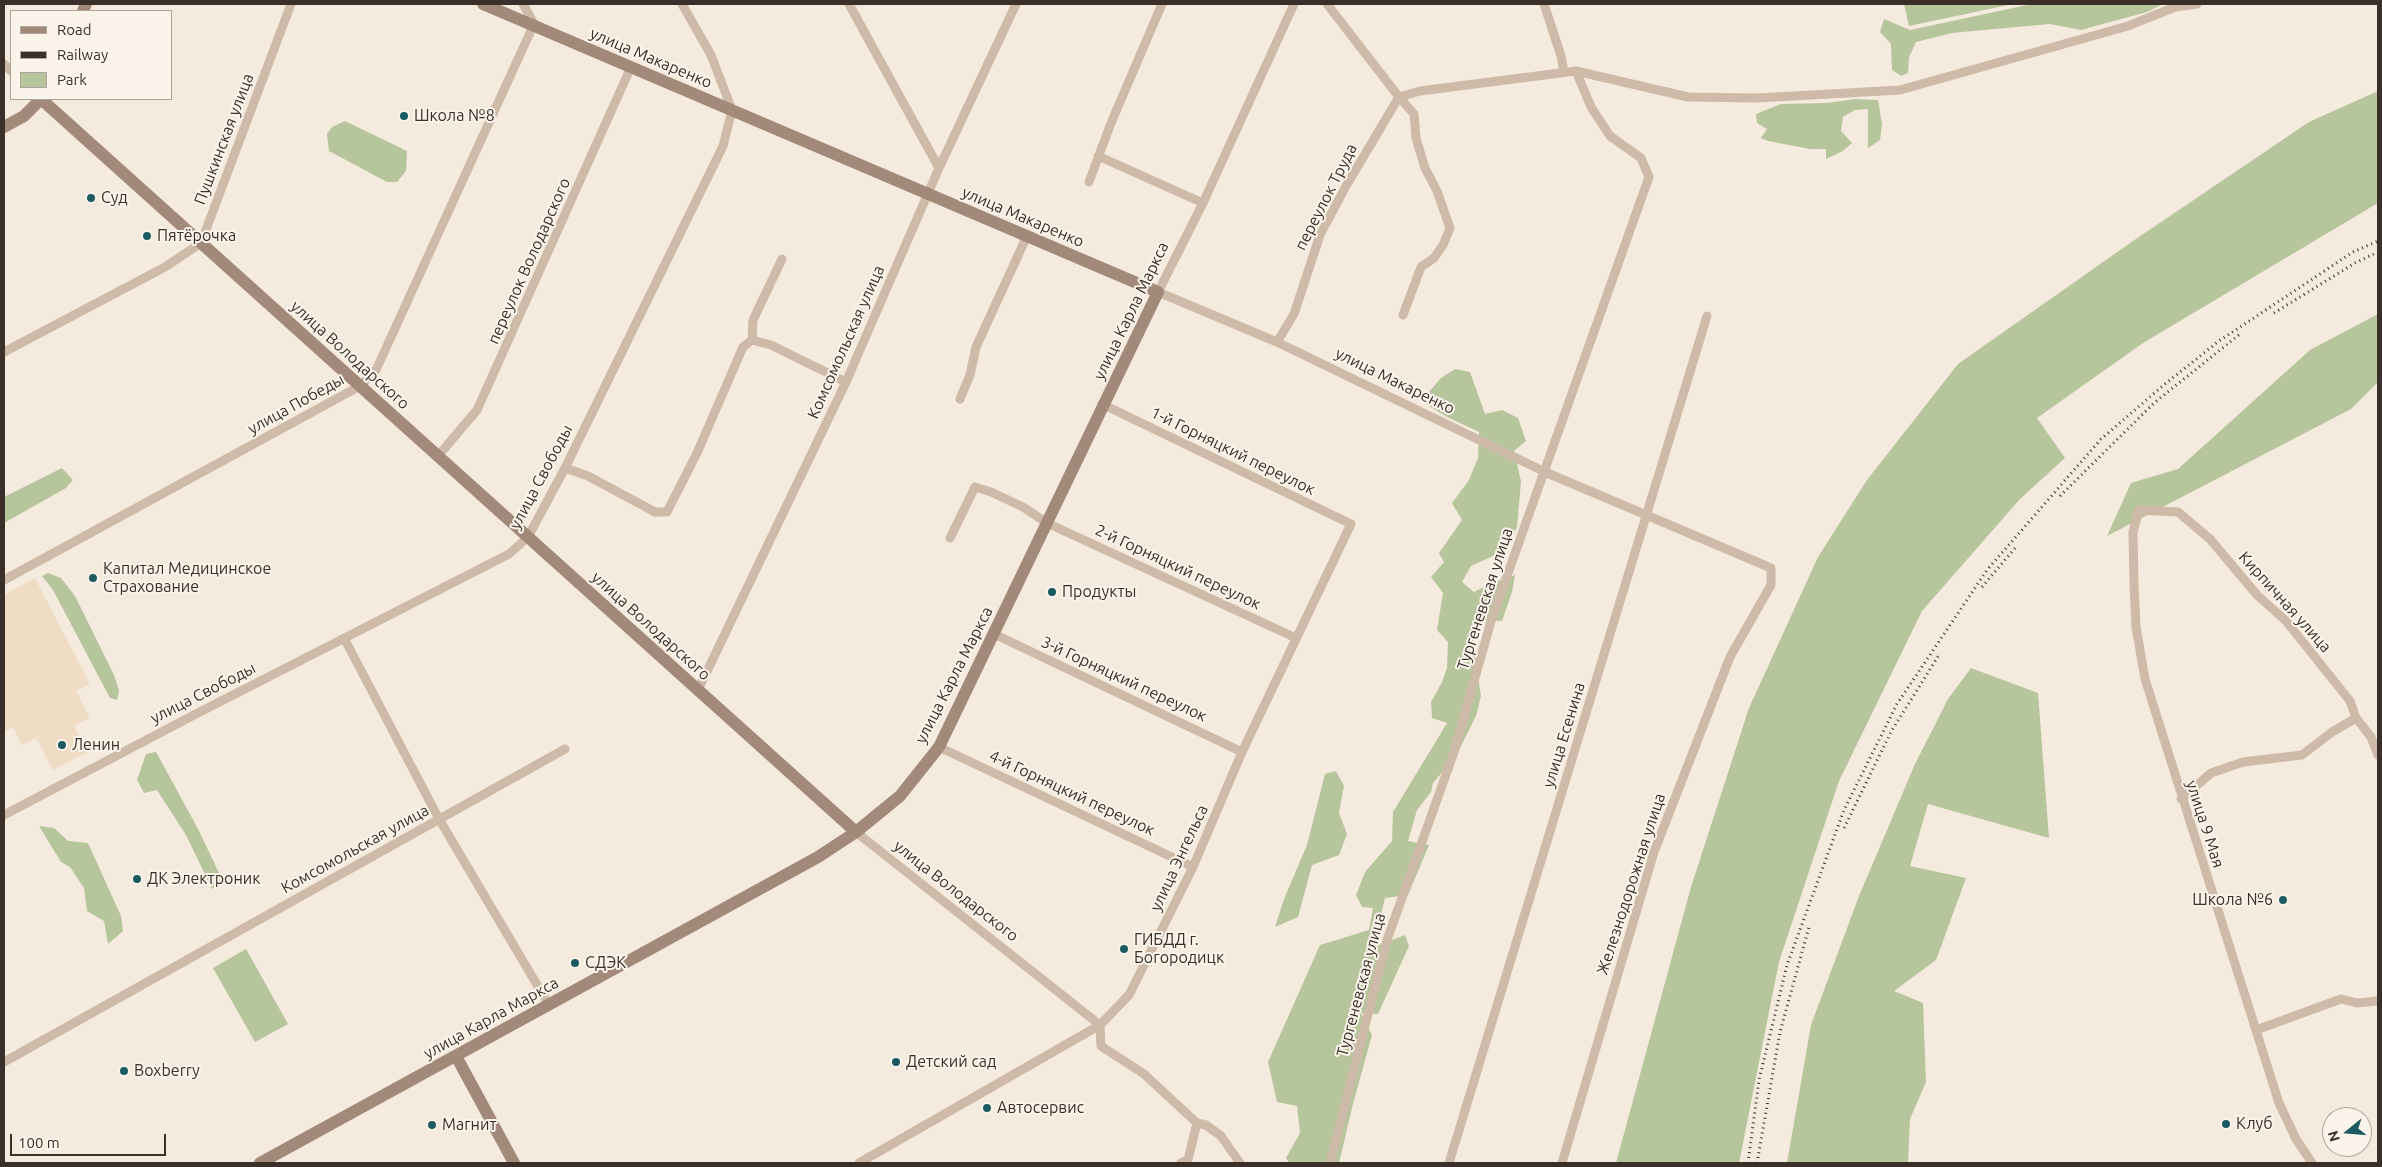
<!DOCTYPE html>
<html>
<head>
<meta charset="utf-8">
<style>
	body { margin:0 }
	#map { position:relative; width:2382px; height:1167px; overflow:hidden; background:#f5eade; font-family:Ubuntu,sans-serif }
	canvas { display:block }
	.frame { position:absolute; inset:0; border:5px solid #3a2f29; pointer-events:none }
	.legend { position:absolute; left:10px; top:10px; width:162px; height:90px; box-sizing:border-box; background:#fbf4eb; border:1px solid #aea59d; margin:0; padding:6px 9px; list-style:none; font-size:15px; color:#3a2f29 }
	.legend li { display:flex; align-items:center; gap:10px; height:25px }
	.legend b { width:25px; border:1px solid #aea59d }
	.north { position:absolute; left:2322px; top:1107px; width:50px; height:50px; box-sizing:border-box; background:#fbf4eb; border:1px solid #aea59d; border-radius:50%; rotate:253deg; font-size:14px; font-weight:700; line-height:20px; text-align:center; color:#3a2f29 }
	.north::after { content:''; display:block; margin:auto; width:18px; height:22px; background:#1b5a60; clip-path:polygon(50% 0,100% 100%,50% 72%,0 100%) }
	.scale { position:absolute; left:10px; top:1134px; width:156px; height:22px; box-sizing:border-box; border:2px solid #3a2f29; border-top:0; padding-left:6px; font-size:15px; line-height:18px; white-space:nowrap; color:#3a2f29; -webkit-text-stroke:4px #fbf4eb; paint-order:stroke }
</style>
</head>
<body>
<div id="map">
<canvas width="2382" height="1167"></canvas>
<div class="frame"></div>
<ul class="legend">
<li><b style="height:6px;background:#a28979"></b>Road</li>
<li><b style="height:6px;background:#3a2f29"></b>Railway</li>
<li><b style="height:14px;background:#b7c59c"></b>Park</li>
</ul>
<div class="north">N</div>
<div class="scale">100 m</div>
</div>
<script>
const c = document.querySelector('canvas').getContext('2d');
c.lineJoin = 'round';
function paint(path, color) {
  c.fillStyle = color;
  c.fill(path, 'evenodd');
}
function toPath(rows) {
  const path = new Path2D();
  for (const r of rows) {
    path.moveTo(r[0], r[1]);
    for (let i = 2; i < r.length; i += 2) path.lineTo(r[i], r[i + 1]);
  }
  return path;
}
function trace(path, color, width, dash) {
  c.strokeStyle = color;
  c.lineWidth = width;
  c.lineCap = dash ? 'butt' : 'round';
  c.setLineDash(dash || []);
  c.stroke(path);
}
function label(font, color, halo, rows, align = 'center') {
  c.font = font + ' Ubuntu,sans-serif';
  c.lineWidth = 4;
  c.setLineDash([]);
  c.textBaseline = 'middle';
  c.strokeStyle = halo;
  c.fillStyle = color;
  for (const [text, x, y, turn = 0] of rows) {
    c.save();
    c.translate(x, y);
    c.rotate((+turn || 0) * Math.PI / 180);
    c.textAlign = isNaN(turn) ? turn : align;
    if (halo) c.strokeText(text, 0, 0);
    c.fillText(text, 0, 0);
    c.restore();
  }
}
paint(toPath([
	[1904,4,2013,4,1909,26],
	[2032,4,2163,4,2147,12,2081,30,2050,24,1952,33,1916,42,1909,57,1908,73,1901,76,1892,70,1891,44,1880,32,1884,19,1910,30],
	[2378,91,2378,203,2143,343,2037,418,2065,458,2020,499,1922,611,1839,781,1779,962,1739,1163,1616,1163,1691,887,1749,708,1818,557,1867,480,1958,364,2133,241,2309,122],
	[1855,99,1878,100,1882,124,1880,140,1868,148,1868,109,1855,110,1843,117,1841,131,1852,143,1843,151,1826,159,1826,149,1810,149,1768,141,1761,138,1767,129,1757,123,1756,114,1781,104,1827,103],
	[345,121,407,151,406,171,397,182,387,182,329,151,327,134,332,127],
	[2378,314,2378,382,2351,409,2107,536,2131,483,2178,469,2310,350],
	[1455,369,1470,372,1485,414,1502,410,1518,418,1526,441,1514,451,1521,481,1517,527,1506,550,1471,566,1462,582,1474,592,1492,583,1515,575,1512,592,1502,621,1475,620,1473,645,1481,696,1476,716,1456,756,1433,783,1431,792,1417,810,1408,841,1429,845,1408,895,1385,898,1373,947,1405,935,1409,946,1378,1014,1361,1013,1372,1035,1353,1104,1339,1163,1289,1163,1286,1158,1300,1133,1297,1106,1277,1102,1268,1062,1320,945,1369,930,1373,908,1362,907,1356,895,1365,872,1392,841,1393,812,1447,723,1432,718,1431,702,1442,682,1447,668,1448,642,1437,630,1443,593,1431,577,1444,562,1439,553,1462,520,1452,503,1469,480,1478,458,1479,432,1447,417,1421,401,1441,378],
	[62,468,73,480,66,488,4,523,4,497],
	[48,573,61,578,75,596,114,675,119,690,117,700,110,698,53,590,42,576],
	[1971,668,2038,693,2049,838,1928,804,1910,866,1966,878,1936,960,1894,991,1923,1003,1926,1082,1910,1119,1908,1163,1787,1163,1811,1025,1859,896,1915,764,1948,699],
	[156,752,197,827,223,881,212,889,186,835,157,790,144,793,137,780,146,754],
	[1336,771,1344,786,1339,813,1347,834,1339,855,1312,865,1298,917,1275,927,1284,899,1307,845,1325,774],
	[39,826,54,828,68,841,88,843,121,916,123,931,108,944,104,921,87,911,84,888,70,867,61,862],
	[246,949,288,1024,255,1042,213,968]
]), '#b7c59c');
paint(toPath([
	[35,578,90,684,76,691,90,718,74,726,87,752,53,770,36,738,22,745,13,727,4,732,4,595]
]), '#eedcc4');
trace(toPath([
	[849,4,939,168],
	[1294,4,1203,203,1158,292,1277,342,1545,472,1771,568,1771,585,1730,657,1654,852,1562,1163],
	[1327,4,1399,97,1414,114,1416,138,1425,168,1437,191,1450,228,1443,245,1434,258,1421,267,1403,315],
	[1544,4,1561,56,1564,72],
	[4,64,11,71],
	[1399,97,1420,91,1576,71,1688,97,1758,98,1900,90,2128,26,2175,7,2197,4],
	[1098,156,1203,203],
	[1089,182,1111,123,1162,4],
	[752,340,771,345,846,382],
	[752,340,753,320,782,259],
	[1277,342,1294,314,1320,235,1346,186,1399,97],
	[4,352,165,267,201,243,291,4],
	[960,399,970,375,976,347,1027,236],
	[438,456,477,410,631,67],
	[565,468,588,476,655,512,667,512,697,453,743,347,752,340],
	[950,538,975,487,991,492,1023,507,1047,523,1296,638],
	[4,580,360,386,376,370,534,24,523,4],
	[994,634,1242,752],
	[344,638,439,819,549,1005],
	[698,690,846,382,939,168,1016,4],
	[939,747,1193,867],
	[2181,799,2211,773,2243,762,2302,755,2332,732,2356,718],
	[4,815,192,716,509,554,528,537,565,468,723,146,732,110,711,55,682,4],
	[856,832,1100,1025,1101,1046,1144,1074,1197,1123,1206,1125,1221,1136,1240,1163],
	[2256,1030,2341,999,2357,1003,2378,1001],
	[4,1062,565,749],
	[859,1163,1100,1025,1129,995,1193,867,1242,752,1351,524,1102,404],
	[1181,1163,1188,1160,1197,1123],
	[1330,1163,1387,940,1454,752,1491,621,1649,177,1641,158,1610,136,1591,107,1576,71],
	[1449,1163,1707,316],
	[2312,1163,2296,1139,2279,1103,2145,679,2136,627,2134,584,2133,532,2139,510,2178,512,2210,539,2257,595,2286,621,2350,701,2356,718,2371,737,2378,755]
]), '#cebaa8', 9);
trace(toPath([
	[83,11,86,4],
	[41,99,856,832],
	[4,127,24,116,41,99],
	[456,1056,514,1163],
	[260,1163,818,857,856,832,900,796,939,747,1158,292,483,4]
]), '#a28979', 12);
trace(toPath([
	[2274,313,2355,263,2378,252],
	[2060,496,2154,403,2240,334],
	[1982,587,2016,547],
	[1844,828,1892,730,1939,655],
	[1748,1163,1759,1080,1787,965,1844,810,1897,704,1987,570,2101,439,2165,384,2219,341,2353,252,2378,241],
	[1757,1163,1780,1032,1809,927]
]), '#3a2f29', 3, [1, 4]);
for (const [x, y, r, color] of [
	[404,116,5,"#1b5a60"],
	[91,198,5,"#1b5a60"],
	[147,236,5,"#1b5a60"],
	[93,578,5,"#1b5a60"],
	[1052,592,5,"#1b5a60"],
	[62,745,5,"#1b5a60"],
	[137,879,5,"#1b5a60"],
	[2283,900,5,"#1b5a60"],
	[1124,949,5,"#1b5a60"],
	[575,963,5,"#1b5a60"],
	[896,1062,5,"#1b5a60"],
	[124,1071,5,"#1b5a60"],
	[987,1108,5,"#1b5a60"],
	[2226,1124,5,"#1b5a60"],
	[432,1125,5,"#1b5a60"]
]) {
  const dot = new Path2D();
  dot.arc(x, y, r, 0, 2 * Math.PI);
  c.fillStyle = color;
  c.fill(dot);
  trace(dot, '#fbf4eb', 2);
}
label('16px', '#3a2f29', '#fbf4eb', [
	["улица Макаренко",651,58,23],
	["Пушкинская улица",224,139,-69],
	["переулок Труда",1326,197,-63],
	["улица Макаренко",1023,217,23],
	["переулок Володарского",529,261,-66],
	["улица Карла Маркса",1131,311,-64],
	["Комсомольская улица",846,342,-66],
	["улица Володарского",350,355,42],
	["улица Макаренко",1395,381,26],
	["улица Победы",296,404,-29],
	["1-й Горняцкий переулок",1233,451,26],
	["улица Свободы",541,477,-62],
	["2-й Горняцкий переулок",1178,567,25],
	["Тургеневская улица",1485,599,-72],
	["Кирпичная улица",2285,602,48],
	["улица Володарского",651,626,42],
	["улица Карла Маркса",954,675,-63],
	["3-й Горняцкий переулок",1124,679,25],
	["улица Свободы",203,693,-27],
	["улица Есенина",1564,735,-73],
	["4-й Горняцкий переулок",1072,793,25],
	["улица 9 Мая",2205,824,72],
	["Комсомольская улица",355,849,-29],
	["улица Энгельса",1179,858,-65],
	["Железнодорожная улица",1631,884,-72],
	["улица Володарского",956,891,38],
	["Тургеневская улица",1361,985,-75],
	["улица Карла Маркса",491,1018,-29]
]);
label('16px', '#3a2f29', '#fbf4eb', [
	["Школа №8",414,116],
	["Суд",101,198],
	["Пятёрочка",157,236],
	["Капитал Медицинское",103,569],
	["Страхование",103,587],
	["Продукты",1062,592],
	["Ленин",72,745],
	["ДК Электроник",147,879],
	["Школа №6",2273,900,"right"],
	["ГИБДД г.",1134,940],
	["Богородицк",1134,958],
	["СДЭК",585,963],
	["Детский сад",906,1062],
	["Boxberry",134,1071],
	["Автосервис",997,1108],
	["Клуб",2236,1124],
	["Магнит",442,1125]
], 'left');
</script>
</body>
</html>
